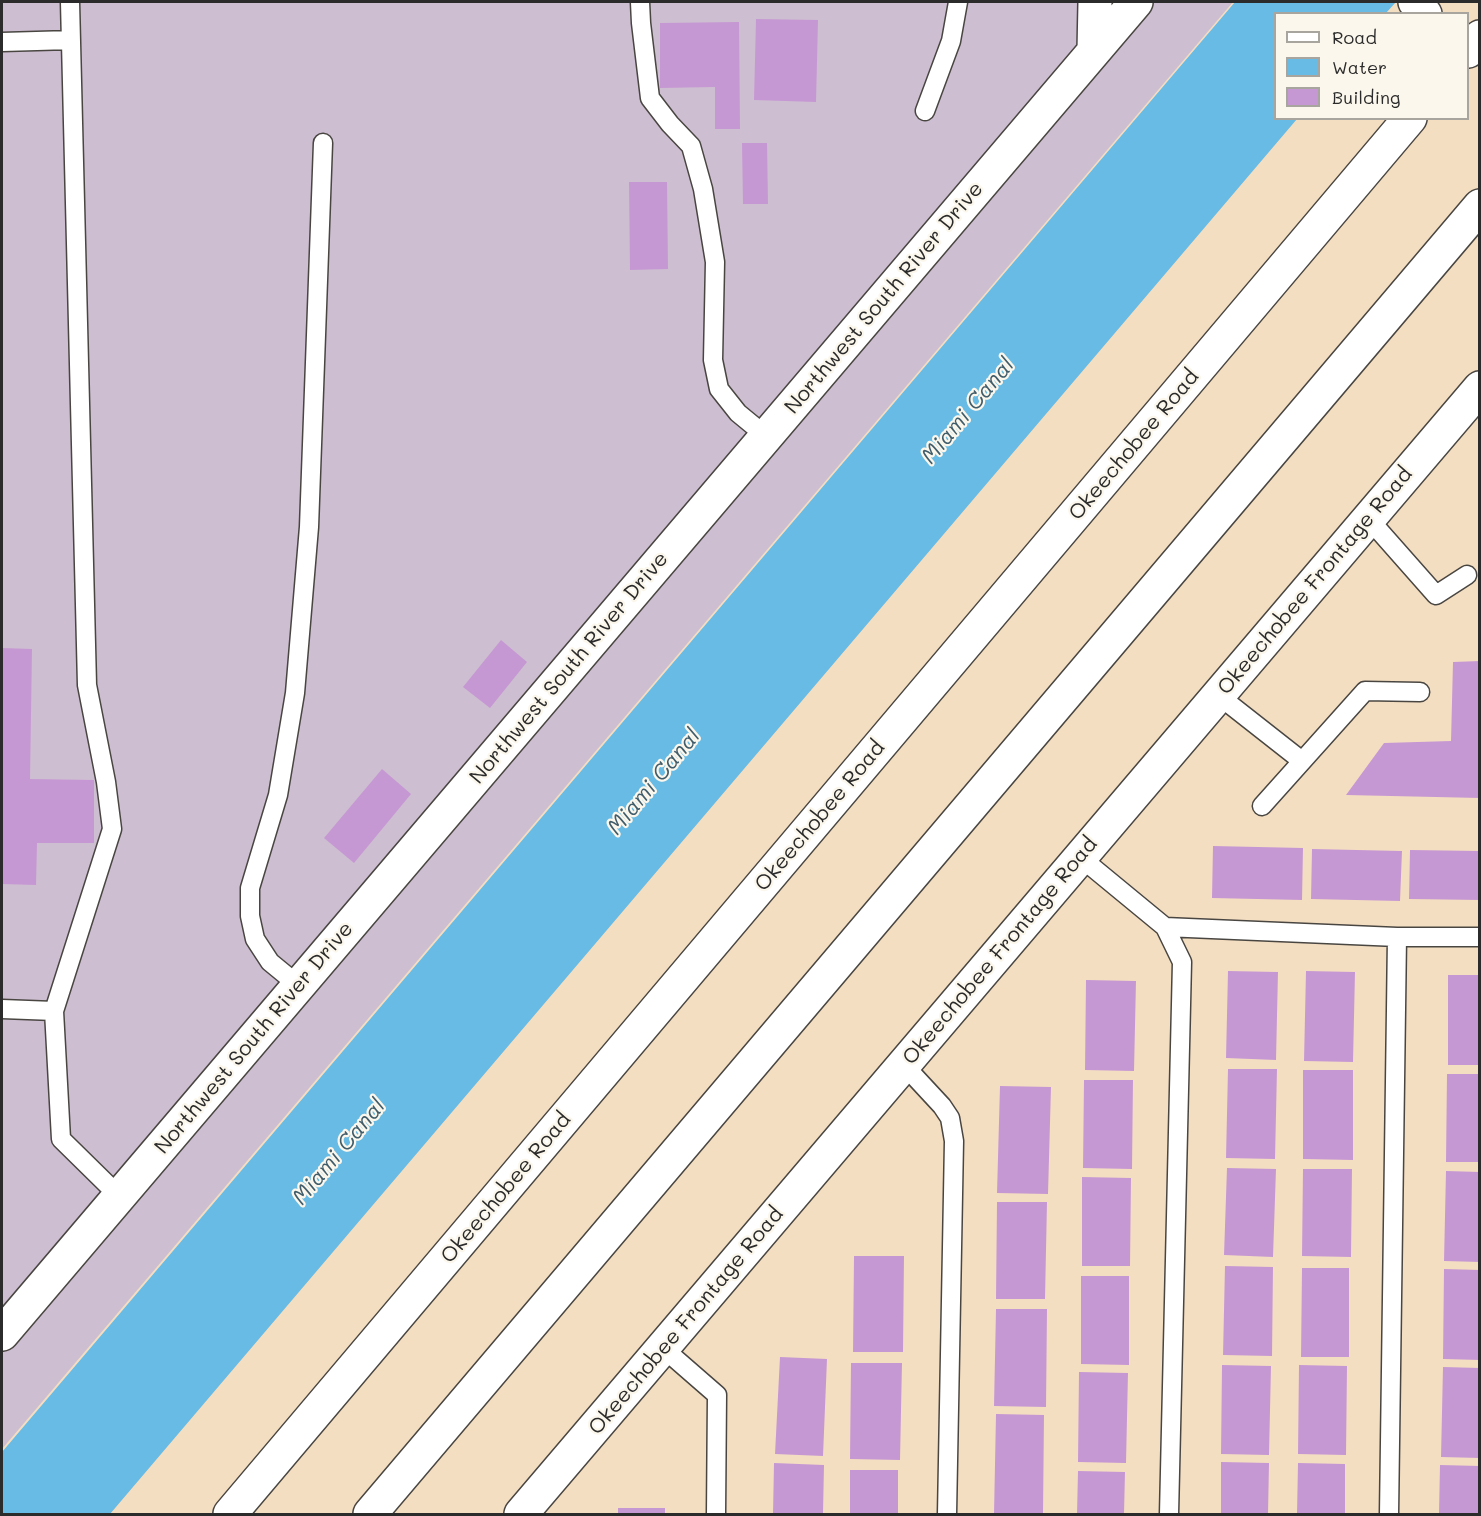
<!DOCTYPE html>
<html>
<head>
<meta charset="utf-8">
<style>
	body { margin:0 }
	#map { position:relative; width:1481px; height:1516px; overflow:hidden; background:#f4dec1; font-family:Mali,sans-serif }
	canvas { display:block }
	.frame { position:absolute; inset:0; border:3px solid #2b2b2b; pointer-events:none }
	.legend { position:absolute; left:1274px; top:12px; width:195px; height:108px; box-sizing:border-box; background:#fbf7ec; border:2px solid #a8a59f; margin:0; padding:8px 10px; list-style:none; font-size:18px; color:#2b2b2b }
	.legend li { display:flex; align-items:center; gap:12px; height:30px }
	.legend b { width:30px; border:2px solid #a8a59f }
</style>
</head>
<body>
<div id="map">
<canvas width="1481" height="1516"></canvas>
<div class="frame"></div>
<ul class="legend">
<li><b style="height:8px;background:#fff"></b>Road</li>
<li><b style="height:16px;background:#68bbe4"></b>Water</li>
<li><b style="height:16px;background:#c698d3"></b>Building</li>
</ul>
</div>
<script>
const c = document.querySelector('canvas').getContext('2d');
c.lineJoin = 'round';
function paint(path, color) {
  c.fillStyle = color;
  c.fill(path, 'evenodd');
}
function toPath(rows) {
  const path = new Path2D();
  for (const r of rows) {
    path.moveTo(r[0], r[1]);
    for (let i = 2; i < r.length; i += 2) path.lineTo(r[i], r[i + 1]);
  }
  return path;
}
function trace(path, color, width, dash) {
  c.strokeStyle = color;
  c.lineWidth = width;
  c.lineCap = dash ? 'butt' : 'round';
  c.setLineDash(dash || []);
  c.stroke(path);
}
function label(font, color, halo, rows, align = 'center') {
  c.font = font + ' Mali,sans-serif';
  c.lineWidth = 4.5;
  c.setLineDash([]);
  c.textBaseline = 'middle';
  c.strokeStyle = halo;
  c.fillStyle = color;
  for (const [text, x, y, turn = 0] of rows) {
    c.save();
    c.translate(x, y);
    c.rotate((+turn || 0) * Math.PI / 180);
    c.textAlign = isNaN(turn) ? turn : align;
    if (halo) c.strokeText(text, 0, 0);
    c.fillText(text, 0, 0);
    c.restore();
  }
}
paint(toPath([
	[2,2,1233,2,2,1449]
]), '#cebed1');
paint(toPath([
	[1235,2,1396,2,1386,13,1276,14,1276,118,1297,119,110,1514,2,1514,2,1452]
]), '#68bbe4');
paint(toPath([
	[756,19,818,20,816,102,754,100],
	[739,22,740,129,715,129,715,87,660,88,660,23],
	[742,143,767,143,768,204,743,204],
	[629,182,667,182,668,269,630,270],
	[501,640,527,662,490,708,463,687],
	[2,648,32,649,30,779,94,780,94,843,37,843,36,885,2,884],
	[1480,661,1480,798,1346,795,1384,743,1451,741,1453,662],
	[382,769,411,794,354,863,324,838],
	[1213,846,1303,848,1302,900,1212,898],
	[1312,849,1402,851,1400,901,1311,899],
	[1410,850,1480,851,1480,900,1409,899],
	[1228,971,1278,972,1276,1060,1226,1058],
	[1306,971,1355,972,1353,1062,1304,1061],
	[1448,975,1480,975,1480,1065,1448,1065],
	[1086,980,1136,981,1134,1071,1085,1070],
	[1228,1069,1277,1069,1275,1159,1226,1158],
	[1303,1070,1353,1070,1353,1160,1303,1159],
	[1447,1074,1480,1074,1480,1162,1446,1162],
	[1084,1080,1133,1080,1132,1169,1083,1168],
	[1000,1086,1051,1087,1048,1194,997,1193],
	[1227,1168,1276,1169,1273,1257,1224,1255],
	[1303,1169,1352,1169,1351,1257,1302,1256],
	[1446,1171,1480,1172,1480,1262,1444,1261],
	[1082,1177,1131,1178,1130,1266,1082,1266],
	[997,1202,1047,1202,1045,1299,996,1299],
	[854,1256,904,1256,903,1352,853,1352],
	[1225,1266,1273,1267,1272,1356,1223,1355],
	[1302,1268,1349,1268,1349,1357,1301,1357],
	[1444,1269,1480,1270,1480,1360,1443,1359],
	[1081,1276,1129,1276,1129,1365,1081,1364],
	[996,1309,1047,1309,1046,1407,994,1406],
	[780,1357,827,1359,823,1456,775,1454],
	[851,1363,902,1363,900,1460,850,1459],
	[1222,1365,1271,1366,1269,1455,1221,1454],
	[1299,1365,1347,1366,1346,1455,1298,1454],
	[1443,1367,1480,1368,1480,1458,1441,1457],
	[1079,1372,1128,1373,1126,1463,1078,1462],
	[996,1414,1044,1415,1043,1514,994,1514],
	[1221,1462,1269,1463,1268,1514,1221,1514],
	[774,1463,824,1465,823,1514,773,1514],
	[1298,1463,1345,1464,1345,1514,1297,1514],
	[1440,1465,1480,1466,1480,1514,1439,1514],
	[850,1470,898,1470,898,1514,850,1514],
	[1078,1471,1125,1472,1124,1514,1077,1514],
	[618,1508,665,1508,665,1514,618,1514]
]), '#c698d3');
const lane = toPath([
	[640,2,641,23,650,98,670,124,691,146,703,189,715,262,713,360,719,389,738,413,766,436],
	[2,42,71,40],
	[925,111,951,41,958,2],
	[1368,518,1436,595,1467,575],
	[1218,695,1302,761],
	[1262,806,1365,691,1420,692],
	[1080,857,1165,927,1397,937,1480,937],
	[1165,927,1182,962,1169,1514],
	[298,985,270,962,255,939,250,916,250,888,278,795,295,693,309,527,323,143],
	[2,1009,54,1011,61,1139,119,1196],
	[54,1011,112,829,106,782,87,685,70,2],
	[904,1065,942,1106,950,1118,954,1141,947,1514],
	[663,1348,717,1395,716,1514],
	[1389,1514,1397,937]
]);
const secondary = toPath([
	[1094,51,1095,2],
	[2,1334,1136,2],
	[521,1514,1480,388]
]);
const highway = toPath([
	[1415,2,1425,14],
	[1468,51,1480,37],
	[230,1514,1410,118],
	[370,1514,1480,206]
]);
trace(lane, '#494642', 21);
trace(secondary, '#494642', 36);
trace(highway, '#494642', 36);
trace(lane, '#fff', 18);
trace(secondary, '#fff', 33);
trace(highway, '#fff', 33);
label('21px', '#2b2b2b', '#fbf7ec', [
	["Northwest South River Drive",884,298,-50],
	["Okeechobee Road",1134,445,-50],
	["Okeechobee Frontage Road",1315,581,-50],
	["Northwest South River Drive",569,668,-50],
	["Okeechobee Road",820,816,-50],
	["Okeechobee Frontage Road",1000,951,-50],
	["Northwest South River Drive",254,1038,-50],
	["Okeechobee Road",506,1188,-50],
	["Okeechobee Frontage Road",686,1321,-50]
]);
label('italic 22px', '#405d6c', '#fbf7ec', [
	["Miami Canal",968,411,-50],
	["Miami Canal",654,782,-50],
	["Miami Canal",339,1152,-50]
]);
</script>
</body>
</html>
